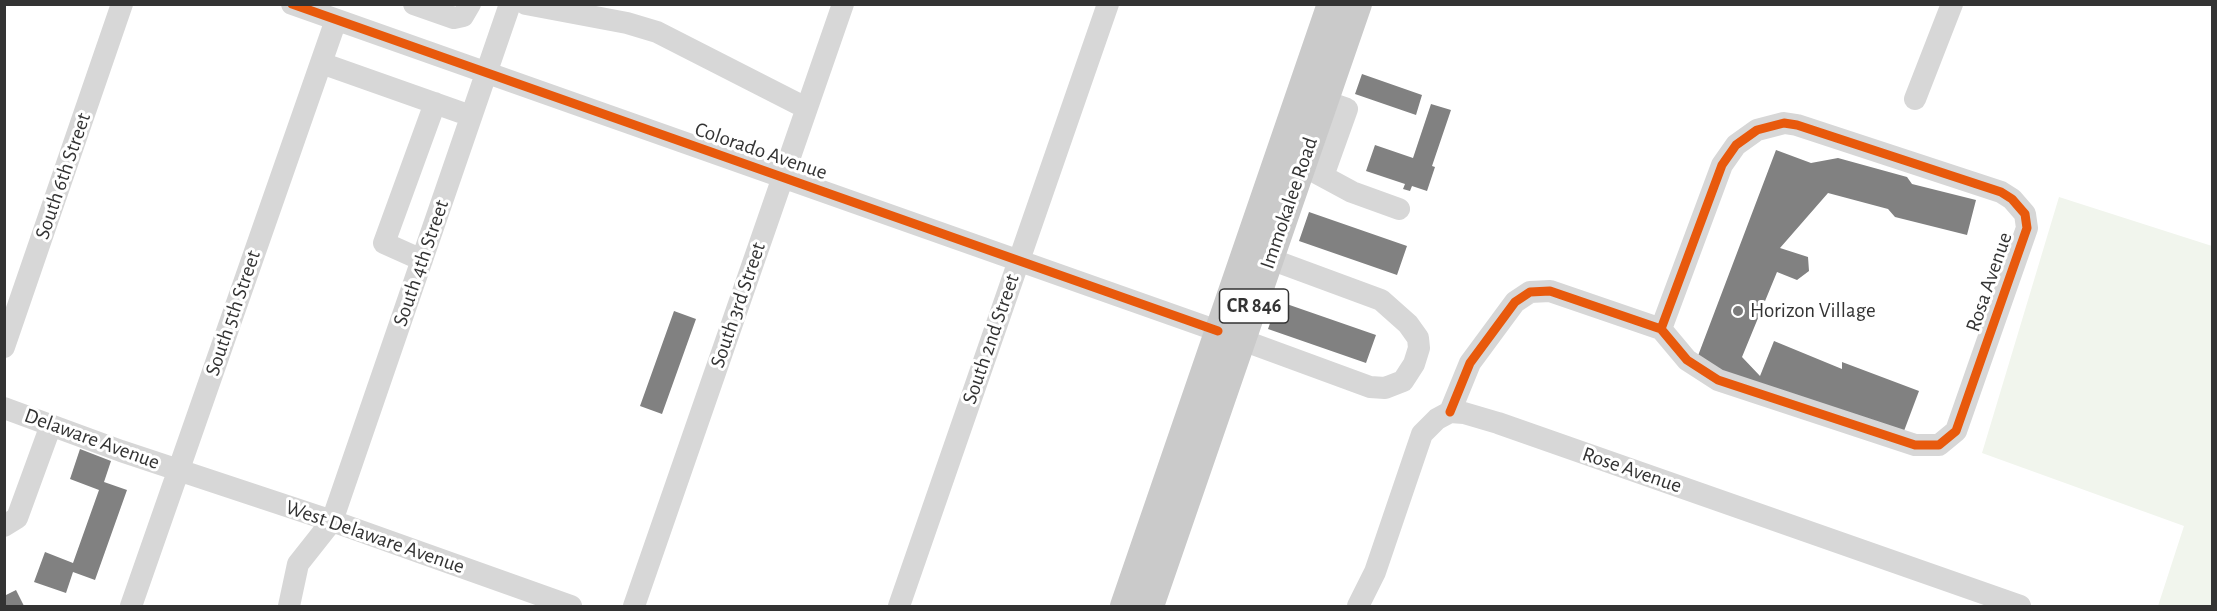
<!DOCTYPE html>
<html>
<head>
<meta charset="utf-8">
<style>
	body { margin:0 }
	#map { position:relative; width:2217px; height:611px; overflow:hidden; background:#fff; font-family:"Alegreya Sans",sans-serif }
	canvas { display:block }
	.frame { position:absolute; inset:0; border:6px solid #333; pointer-events:none }
</style>
</head>
<body>
<div id="map">
<canvas width="2217" height="611"></canvas>
<div class="frame"></div>
</div>
<script>
const c = document.querySelector('canvas').getContext('2d');
c.lineJoin = 'round';
function paint(path, color) {
  c.fillStyle = color;
  c.fill(path, 'evenodd');
}
function toPath(rows) {
  const path = new Path2D();
  for (const r of rows) {
    path.moveTo(r[0], r[1]);
    for (let i = 2; i < r.length; i += 2) path.lineTo(r[i], r[i + 1]);
  }
  return path;
}
function trace(path, color, width, dash) {
  c.strokeStyle = color;
  c.lineWidth = width;
  c.lineCap = dash ? 'butt' : 'round';
  c.setLineDash(dash || []);
  c.stroke(path);
}
function label(font, color, halo, rows, align = 'center') {
  c.font = font + ' "Alegreya Sans",sans-serif';
  c.lineWidth = 6;
  c.setLineDash([]);
  c.textBaseline = 'middle';
  c.strokeStyle = halo;
  c.fillStyle = color;
  for (const [text, x, y, turn = 0] of rows) {
    c.save();
    c.translate(x, y);
    c.rotate((+turn || 0) * Math.PI / 180);
    c.textAlign = isNaN(turn) ? turn : align;
    if (halo) c.strokeText(text, 0, 0);
    c.fillText(text, 0, 0);
    c.restore();
  }
}
paint(toPath([
	[2059,197,2212,246,2212,606,2158,606,2184,526,1982,453]
]), '#f1f5ed');
paint(toPath([
	[1362,74,1422,95,1416,115,1355,94],
	[1431,104,1451,110,1432,166,1435,167,1427,191,1412,186,1410,191,1403,189,1405,184,1366,171,1375,145,1413,158],
	[1776,150,1811,163,1838,158,1907,177,1912,184,1976,200,1967,235,1895,217,1888,209,1828,193,1780,248,1808,257,1809,271,1797,280,1777,272,1742,357,1760,376,1774,341,1842,369,1842,362,1919,391,1901,439,1696,361],
	[1309,212,1407,246,1397,275,1299,241],
	[1278,301,1376,335,1366,363,1268,329],
	[674,311,696,319,662,414,640,406],
	[80,449,111,461,104,482,127,490,95,580,73,572,66,593,34,582,45,552,73,563,99,490,70,479],
	[16,590,24,606,4,606,4,596]
]), '#818181');
trace(toPath([
	[292,4,1218,331],
	[414,4,454,18,463,16,470,4],
	[526,4,627,23,657,32,806,108],
	[321,63,471,116],
	[1915,99,1952,4],
	[1302,165,1352,192,1399,209],
	[1323,176,1347,109,1324,101],
	[422,260,384,243,435,103],
	[1242,340,1370,387,1385,388,1403,381,1414,364,1419,348,1418,338,1408,324,1381,300,1270,259],
	[4,347,122,4],
	[4,408,121,451,332,521,571,606],
	[1450,412,1470,363,1515,302,1530,292,1550,291,1661,329,1687,360,1718,380,1915,445,1939,445,1956,431,2027,228,2025,214,2012,199,2001,192,1797,125,1784,123,1757,130,1736,145,1722,165,1661,329],
	[4,526,17,518,51,425],
	[131,606,336,20],
	[289,606,298,564,332,521,510,4],
	[634,606,843,4],
	[899,606,1108,4],
	[1358,606,1375,572,1422,434,1437,419,1450,412,1464,413,1498,423,2020,606]
]), '#d7d7d7', 22);
trace(toPath([
	[1124,606,1331,4],
	[1150,606,1358,4]
]), '#cacaca', 28);
trace(toPath([
	[292,4,1218,331],
	[1450,412,1470,363,1515,302,1530,292,1550,291,1661,329,1687,360,1718,380,1915,445,1939,445,1956,431,2027,228,2025,214,2012,199,2001,192,1797,125,1784,123,1757,130,1736,145,1722,165,1661,329]
]), '#e8590c', 9);
for (const [x, y, r, color] of [
	[1738,311,6,"#7a7a7a"]
]) {
  const dot = new Path2D();
  dot.arc(x, y, r, 0, 2 * Math.PI);
  c.fillStyle = color;
  c.fill(dot);
  trace(dot, '#fff', 2);
}
for (const [x, y, w] of [
	[1254,306,69]
]) {
  const box = new Path2D();
  box.roundRect(x - w / 2, y - 17, w, 34, 4.5);
  c.fillStyle = '#fff';
  c.fill(box);
  trace(box, '#333', 1.5);
}
label('bold 20px', '#333', null, [
	["CR 846",1254,306]
]);
label('21px', '#333', '#fff', [
	["Colorado Avenue",761,151,19],
	["South 6th Street",63,176,-71],
	["Immokalee Road",1289,203,-71],
	["South 4th Street",421,263,-71],
	["Rosa Avenue",1989,282,-71],
	["South 3rd Street",738,305,-71],
	["South 5th Street",233,313,-71],
	["South 2nd Street",991,339,-71],
	["Delaware Avenue",92,439,20],
	["Rose Avenue",1632,470,19],
	["West Delaware Avenue",375,537,19]
]);
label('21px', '#333', '#fff', [
	["Horizon Village",1750,311]
], 'left');
</script>
</body>
</html>
